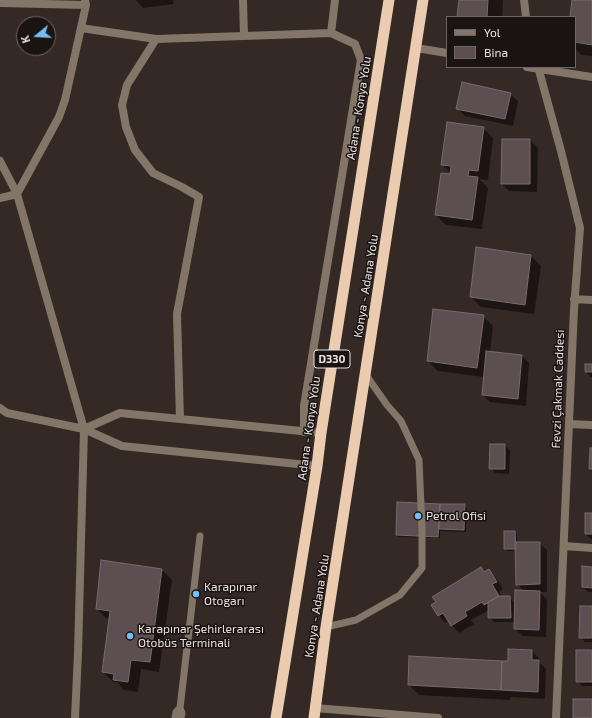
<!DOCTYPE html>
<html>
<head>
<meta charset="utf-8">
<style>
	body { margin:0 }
	#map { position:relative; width:592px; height:718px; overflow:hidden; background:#352926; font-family:"Exo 2",sans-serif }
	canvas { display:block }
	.legend { position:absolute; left:446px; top:16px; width:130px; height:52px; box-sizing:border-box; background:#191312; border:1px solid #6d6664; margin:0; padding:5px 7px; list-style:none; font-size:12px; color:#eae2e0 }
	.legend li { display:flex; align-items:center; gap:8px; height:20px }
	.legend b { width:20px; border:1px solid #6d6664 }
	.north { position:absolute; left:16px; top:16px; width:40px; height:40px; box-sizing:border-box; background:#191312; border:1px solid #6d6664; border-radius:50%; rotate:252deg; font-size:11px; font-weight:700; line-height:16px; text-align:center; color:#eae2e0 }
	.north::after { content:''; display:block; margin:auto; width:14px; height:18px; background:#74c0f6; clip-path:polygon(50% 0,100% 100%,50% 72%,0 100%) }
</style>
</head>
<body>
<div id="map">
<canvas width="592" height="718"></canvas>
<ul class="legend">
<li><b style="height:5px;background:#837568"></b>Yol</li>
<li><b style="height:11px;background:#5c4e51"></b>Bina</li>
</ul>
<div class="north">K</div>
</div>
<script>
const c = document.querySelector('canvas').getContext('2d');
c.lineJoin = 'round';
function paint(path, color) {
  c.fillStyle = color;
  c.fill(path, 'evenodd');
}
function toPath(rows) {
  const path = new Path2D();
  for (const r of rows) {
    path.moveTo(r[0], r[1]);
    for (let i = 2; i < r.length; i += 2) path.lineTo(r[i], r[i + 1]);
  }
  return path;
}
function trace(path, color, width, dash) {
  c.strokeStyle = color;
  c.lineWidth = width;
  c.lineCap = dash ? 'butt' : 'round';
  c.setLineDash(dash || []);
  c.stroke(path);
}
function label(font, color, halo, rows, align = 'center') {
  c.font = font + ' "Exo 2",sans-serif';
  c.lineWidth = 3;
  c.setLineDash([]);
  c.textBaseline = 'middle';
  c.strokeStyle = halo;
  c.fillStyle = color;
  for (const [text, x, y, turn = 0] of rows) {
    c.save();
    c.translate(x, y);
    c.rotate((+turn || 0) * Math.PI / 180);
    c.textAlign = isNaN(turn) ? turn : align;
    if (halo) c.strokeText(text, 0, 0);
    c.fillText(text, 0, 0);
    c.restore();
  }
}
paint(toPath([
	[136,0,173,0,174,4,143,8],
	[460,0,503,0,502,17,458,17],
	[573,0,592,0,592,56,581,55,575,48,575,17,571,17],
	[510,94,518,101,513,126,465,116,457,108],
	[483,128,493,138,488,180,479,179,488,188,482,229,446,225,436,215,451,175,451,173,443,165],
	[502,140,530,140,538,148,537,192,509,191,502,184],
	[531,256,541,266,534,314,481,307,471,297],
	[483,316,493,326,490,353,522,356,529,363,526,406,490,402,483,395,484,377,438,371,428,361],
	[592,365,592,377,591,377,586,372],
	[505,445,510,450,509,474,495,473,491,468],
	[398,503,464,505,467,508,466,532,440,531,440,538,399,537,397,535],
	[592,514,592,539,591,539,586,534],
	[505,532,515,532,517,535,517,543,539,543,547,550,547,592,539,592,547,599,546,637,523,636,515,629,515,622,494,622,489,617,489,610,471,620,474,624,459,633,452,625,449,621,446,623,438,615,481,568,485,572,489,570,496,578,503,589,499,592,502,597,509,597,516,604,524,591,517,584,517,551,507,551,505,549],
	[592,568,592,592,588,592,583,587],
	[162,570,172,580,159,672,141,669,138,692,124,690,117,682,113,682,103,672,110,619,107,619,97,609],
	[592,607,592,642,585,642,580,637],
	[532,651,539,658,539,662,546,669,545,699,510,697,510,700,419,695,409,685,509,662],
	[592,651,592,686,582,686,577,681]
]), '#0007');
const building = toPath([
	[459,0,488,0,487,17,457,17,459,0],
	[572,0,592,0,592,45,575,42,575,17,570,17,572,0],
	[462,82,511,93,505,119,456,109,462,82],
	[447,122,484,127,478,171,469,170,468,176,478,177,472,220,435,215,441,173,450,174,451,166,441,165,447,122],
	[502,139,530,139,530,184,501,184,502,139],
	[476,247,531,255,525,305,470,297,476,247],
	[433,309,484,315,477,368,427,361,433,309],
	[486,351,522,355,518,399,482,395,486,351],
	[585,364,592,364,592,372,585,372,585,364],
	[490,444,505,444,505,469,489,469,490,444],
	[590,448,592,448,592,469,589,469,590,448],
	[397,502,440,504,438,537,396,535,397,502],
	[440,504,465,504,464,530,439,529,440,504],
	[585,513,592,513,592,534,585,534,585,513],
	[504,531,515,531,516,549,504,549,504,531],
	[515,542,540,542,540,584,516,585,515,542],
	[101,560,162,569,150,662,131,660,128,682,113,680,114,674,102,672,110,611,96,609,101,560],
	[582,566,592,567,592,588,582,587,582,566],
	[481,567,484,572,489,569,497,582,492,584,499,596,484,605,482,602,465,612,467,616,451,626,443,613,438,616,431,605,436,602,432,597,481,567],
	[515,590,540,591,539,630,514,629,515,590],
	[499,596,510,596,511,618,488,618,488,602,499,596],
	[580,606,592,606,592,638,579,638,580,606],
	[508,649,532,650,532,660,539,660,538,692,501,690,502,661,508,661,508,649],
	[576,650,592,650,592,682,576,682,576,650],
	[409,656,502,661,501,690,408,685,409,656],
	[573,699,592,699,592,718,573,718,573,699]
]);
paint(building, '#5c4e51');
trace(building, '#78696c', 1);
trace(toPath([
	[326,627,356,620,400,595,422,568,422,529,419,460,401,421,387,405,366,375],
	[180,708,200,536],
	[175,718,176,712,180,708,182,713,181,718]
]), '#837568', 7);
trace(toPath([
	[243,0,244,36],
	[524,0,526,17],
	[0,3,86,5],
	[81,28,156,39,331,33,355,44,361,60,304,406,304,432],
	[331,33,335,0],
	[156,39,127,85,122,105,126,127,135,150,153,173,182,187,199,197,177,314,180,419],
	[416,48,447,53],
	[527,67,592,77],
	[538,67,561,151,580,228,574,309,556,718],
	[0,161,17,194,84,429,78,653,75,718],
	[0,198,17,194,59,117,65,100,86,5,85,0],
	[574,299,592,300],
	[0,408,7,413,84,429,122,446,317,466],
	[569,424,592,425],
	[84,429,120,413,321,433],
	[564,546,592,548],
	[315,708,438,718]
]), '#837568', 8);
trace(toPath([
	[276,718,317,466,321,433,389,0],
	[314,718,326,627,423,0]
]), '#ecccb0', 11);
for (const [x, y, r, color] of [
	[418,516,4,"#74c0f6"],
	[196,594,4,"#74c0f6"],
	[130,636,4,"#74c0f6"]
]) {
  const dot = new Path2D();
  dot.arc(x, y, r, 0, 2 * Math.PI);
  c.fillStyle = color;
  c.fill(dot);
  trace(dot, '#191312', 1.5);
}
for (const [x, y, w] of [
	[332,359,36]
]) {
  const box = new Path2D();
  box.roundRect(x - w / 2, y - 9, w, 18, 3);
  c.fillStyle = '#191312';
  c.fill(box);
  trace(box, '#eae2e0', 1);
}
label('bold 11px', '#eae2e0', null, [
	["D330",332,359]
]);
label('12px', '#eae2e0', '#191312', [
	["Adana - Konya Yolu",359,108,-81],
	["Konya - Adana Yolu",366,286,-81],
	["Fevzi Çakmak Caddesi",558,389,-88],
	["Adana - Konya Yolu",309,428,-82],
	["Konya - Adana Yolu",317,606,-81]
]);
label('12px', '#eae2e0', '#191312', [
	["Petrol Ofisi",426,516],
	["Karapınar",204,587],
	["Otogarı",204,601],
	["Karapınar Şehirlerarası",138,629],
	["Otobüs Terminali",138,643]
], 'left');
</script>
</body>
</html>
